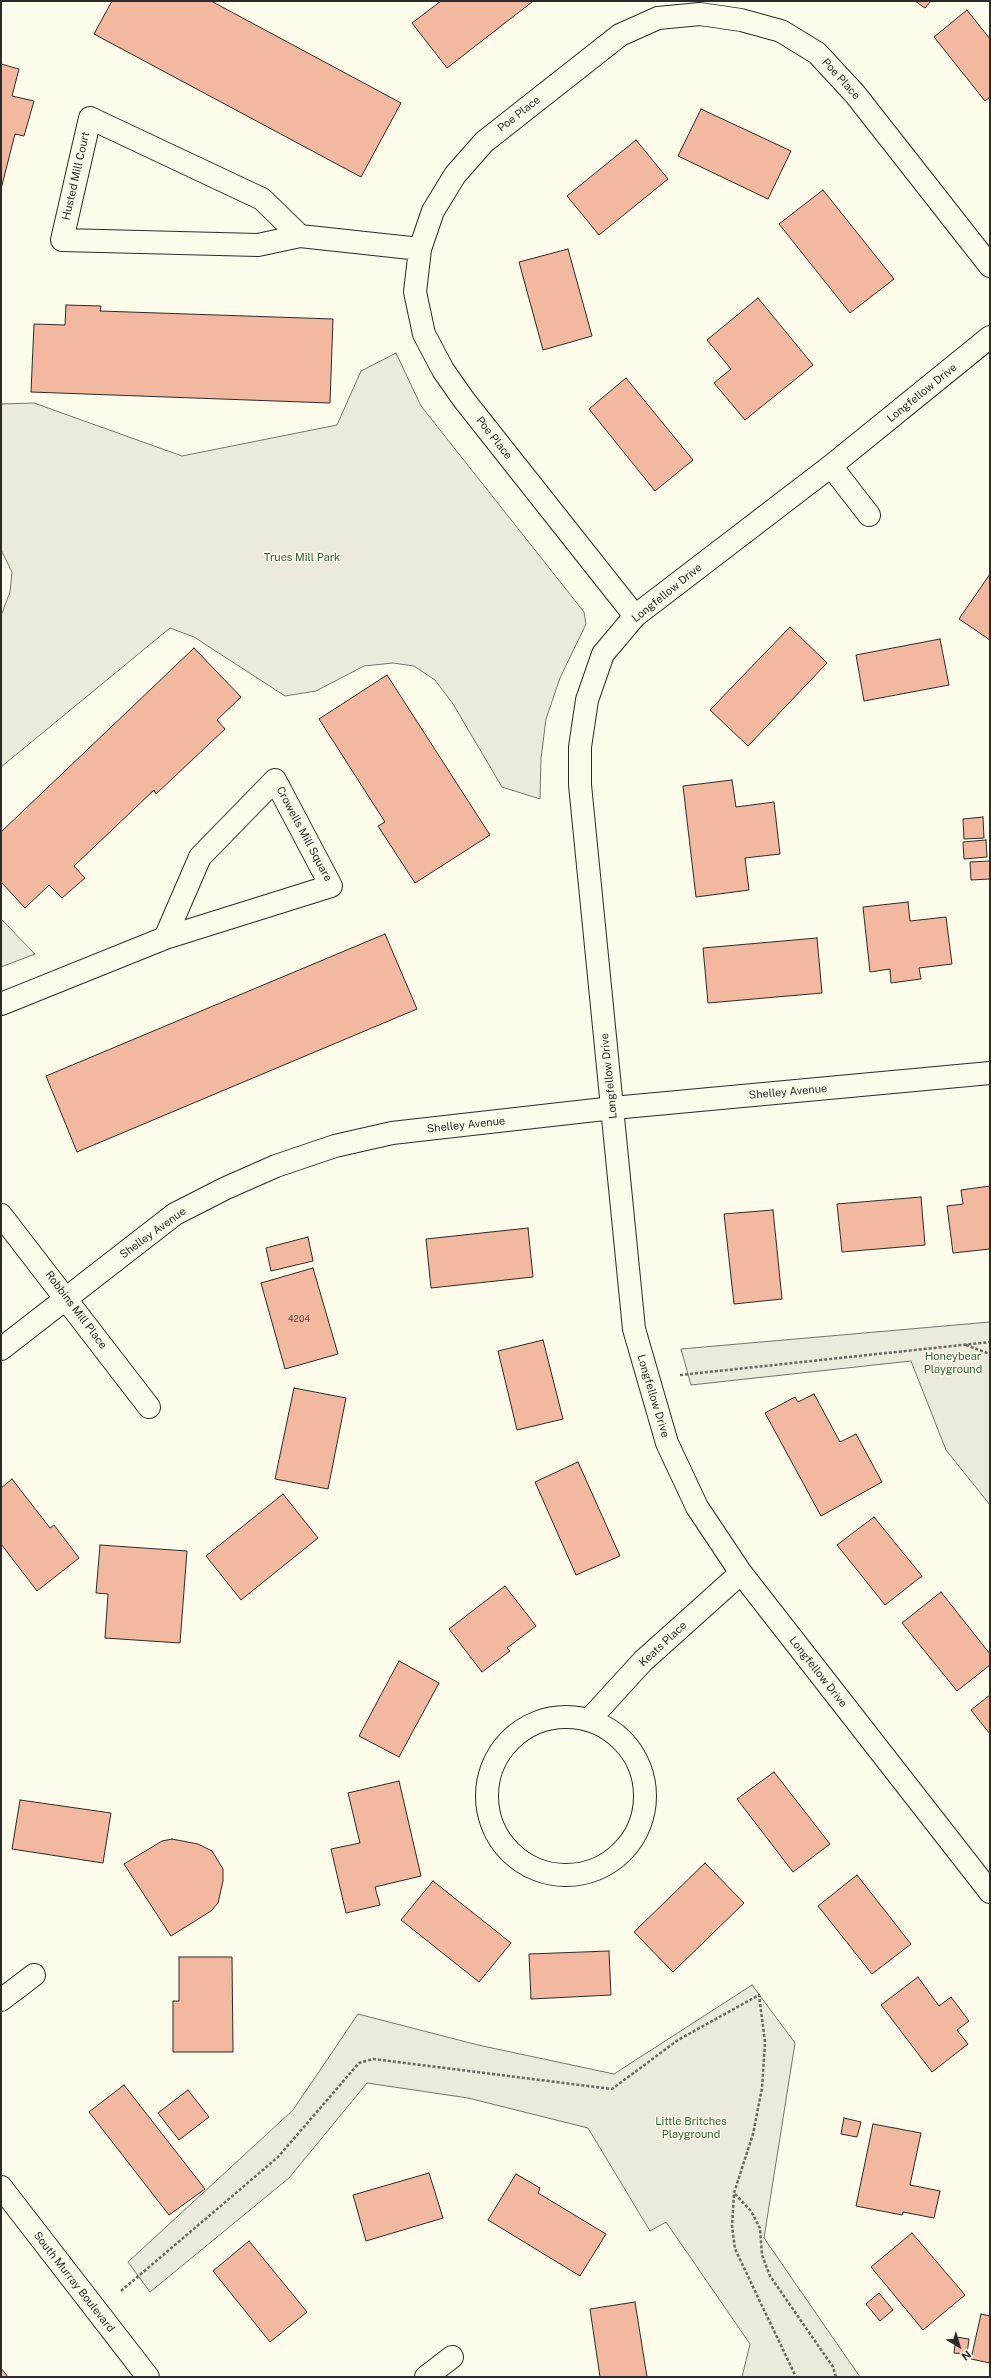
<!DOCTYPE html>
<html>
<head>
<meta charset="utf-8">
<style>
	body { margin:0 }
	#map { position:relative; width:991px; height:2378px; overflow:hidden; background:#fdfbea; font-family:"Public Sans",sans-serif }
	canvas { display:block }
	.frame { position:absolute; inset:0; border:2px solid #2b2b2b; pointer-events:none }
	.north { position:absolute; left:939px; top:2326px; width:40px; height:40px; -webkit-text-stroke:3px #fdfbea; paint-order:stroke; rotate:142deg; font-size:11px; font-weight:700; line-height:16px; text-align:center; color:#2b2b2b }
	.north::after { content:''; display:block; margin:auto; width:14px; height:18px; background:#2b2b2b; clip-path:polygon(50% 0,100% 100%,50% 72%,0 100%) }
</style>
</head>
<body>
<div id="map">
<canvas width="991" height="2378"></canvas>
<div class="frame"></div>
<div class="north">N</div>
</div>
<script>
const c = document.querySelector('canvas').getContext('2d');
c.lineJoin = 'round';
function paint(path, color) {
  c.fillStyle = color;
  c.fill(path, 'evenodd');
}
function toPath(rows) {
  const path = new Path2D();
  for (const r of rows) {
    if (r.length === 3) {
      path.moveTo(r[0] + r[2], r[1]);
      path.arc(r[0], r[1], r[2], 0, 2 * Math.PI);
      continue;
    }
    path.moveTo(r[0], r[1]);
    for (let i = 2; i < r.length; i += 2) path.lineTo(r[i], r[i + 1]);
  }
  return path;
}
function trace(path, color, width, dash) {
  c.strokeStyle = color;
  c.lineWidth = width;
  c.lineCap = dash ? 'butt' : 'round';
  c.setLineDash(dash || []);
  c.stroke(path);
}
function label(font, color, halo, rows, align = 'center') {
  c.font = font + ' "Public Sans",sans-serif';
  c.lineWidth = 3;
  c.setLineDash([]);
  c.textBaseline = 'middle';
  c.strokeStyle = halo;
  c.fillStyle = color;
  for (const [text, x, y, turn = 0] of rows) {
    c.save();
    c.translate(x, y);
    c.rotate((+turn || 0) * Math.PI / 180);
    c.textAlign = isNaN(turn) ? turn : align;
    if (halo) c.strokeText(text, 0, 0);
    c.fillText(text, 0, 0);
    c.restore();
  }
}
const green = toPath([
	[396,353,421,406,584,612,586,624,560,678,546,719,541,758,540,799,502,787,453,704,435,680,414,666,393,663,364,666,316,691,285,696,194,637,170,628,1,767,1,616,10,592,12,572,1,550,1,404,34,403,182,456,337,425,361,371,396,353],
	[1,919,35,954,1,967,1,919],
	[990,1322,990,1505,946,1450,911,1361,691,1385,681,1349,990,1322],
	[752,1985,795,2043,764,2238,860,2377,742,2377,750,2344,666,2222,650,2231,588,2128,468,2098,367,2083,289,2178,150,2292,128,2262,293,2110,358,2014,478,2045,614,2074,752,1985]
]);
paint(green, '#ecebdb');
trace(green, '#74746e', 1);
const building = toPath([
	[112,1,211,1,401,103,361,177,94,34,112,1],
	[441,1,532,1,532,2,447,68,412,23,441,1],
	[915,1,931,1,925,8,915,1],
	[967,10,990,39,990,97,985,101,934,37,967,10],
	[1,64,19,69,12,96,34,101,24,136,15,134,1,189,1,64],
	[701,109,791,151,768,199,678,156,701,109],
	[636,140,668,179,599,235,567,196,636,140],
	[823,190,894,279,850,313,779,224,823,190],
	[568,249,592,336,543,350,519,262,568,249],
	[758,298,813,365,745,420,714,383,731,369,707,340,758,298],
	[66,305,101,306,100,311,333,319,330,403,31,392,34,324,65,325,66,305],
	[626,378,693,460,655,491,589,409,626,378],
	[990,574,990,640,959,619,990,574],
	[790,627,827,663,748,746,710,710,790,627],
	[940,639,949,685,864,701,856,655,940,639],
	[194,648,241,697,217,720,225,729,156,794,154,790,74,866,85,878,62,898,49,885,25,908,1,882,1,832,194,648],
	[387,675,490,835,415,883,378,826,385,822,319,719,387,675],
	[732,780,736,807,774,802,780,854,745,858,749,890,696,897,683,786,732,780],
	[983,817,984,838,964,839,963,819,983,817],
	[986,840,987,857,964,859,963,842,986,840],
	[990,861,990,879,971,880,970,862,990,861],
	[908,902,910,921,946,917,952,964,919,968,921,979,891,983,890,969,870,972,863,907,908,902],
	[385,934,417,1009,77,1152,46,1076,385,934],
	[817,938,822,993,708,1003,703,948,817,938],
	[990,1186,990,1249,953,1253,947,1206,963,1204,961,1190,990,1186],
	[921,1197,925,1245,842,1252,837,1204,921,1197],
	[773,1210,782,1299,734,1304,724,1214,773,1210],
	[528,1228,533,1277,431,1288,426,1239,528,1228],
	[308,1237,313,1261,271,1271,266,1248,308,1237],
	[313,1268,338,1354,285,1369,261,1283,313,1268],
	[543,1340,563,1419,517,1430,498,1351,543,1340],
	[294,1388,346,1398,328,1489,275,1479,294,1388],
	[814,1394,840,1442,856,1434,882,1482,821,1516,765,1413,795,1397,798,1402,814,1394],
	[578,1462,620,1556,576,1575,535,1482,578,1462],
	[12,1479,50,1528,54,1525,79,1558,37,1591,1,1544,1,1488,12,1479],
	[283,1494,318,1538,241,1600,206,1556,283,1494],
	[874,1517,922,1576,885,1605,837,1545,874,1517],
	[100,1545,187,1551,180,1643,105,1638,108,1594,96,1593,100,1545],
	[505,1586,536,1626,507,1648,510,1651,482,1672,449,1629,505,1586],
	[941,1592,990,1654,990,1665,957,1691,902,1623,941,1592],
	[399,1661,439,1683,399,1757,359,1736,399,1661],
	[990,1695,990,1734,971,1710,990,1695],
	[774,1772,830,1844,793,1872,737,1799,774,1772],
	[399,1781,421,1876,375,1887,380,1905,346,1913,331,1849,360,1843,348,1793,399,1781],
	[20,1800,111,1813,103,1863,12,1849,20,1800],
	[172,1839,198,1844,212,1851,223,1869,223,1881,218,1903,211,1911,171,1936,124,1864,162,1841,172,1839],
	[705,1863,744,1903,673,1972,634,1932,705,1863],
	[857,1875,911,1944,872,1974,818,1906,857,1875],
	[433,1881,511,1943,479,1982,401,1920,433,1881],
	[609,1951,611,1995,531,1999,529,1954,609,1951],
	[179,1957,232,1957,233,2052,173,2052,173,2001,179,2001,179,1957],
	[918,1977,939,2006,951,1997,969,2021,957,2030,968,2044,932,2072,881,2005,918,1977],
	[124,2085,205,2189,169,2215,89,2112,124,2085],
	[188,2090,209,2117,179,2140,158,2113,188,2090],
	[844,2118,861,2122,857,2137,841,2134,844,2118],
	[873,2124,921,2133,910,2185,940,2191,934,2218,903,2212,902,2215,856,2206,873,2124],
	[429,2173,443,2218,366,2241,353,2195,429,2173],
	[516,2174,540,2188,538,2193,606,2234,580,2276,488,2220,516,2174],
	[912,2233,965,2295,923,2330,871,2267,912,2233],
	[249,2241,307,2312,270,2342,213,2271,249,2241],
	[879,2293,893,2310,880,2321,866,2304,879,2293],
	[635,2302,647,2377,600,2377,590,2309,635,2302],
	[981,2314,990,2316,990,2363,971,2359,981,2314],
	[956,2337,969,2339,967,2354,954,2353,956,2337],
	[1,2368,8,2377,1,2377,1,2368]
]);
paint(building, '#f2b8a0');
trace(building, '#2b2b2b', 1);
const minor = toPath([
	[300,236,258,245,62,240,90,118,262,199,300,236,420,249],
	[990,337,831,466,635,616,603,654,587,700,580,747,580,785,634,1329,667,1443,697,1507,741,1573,990,1892],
	[831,466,869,515],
	[635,616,464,400,443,370,424,334,415,292,420,249,433,211,455,175,484,142,620,35,658,18,700,14,741,20,781,31,817,53,855,94,990,266],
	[1,1004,165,938,331,886,275,780,200,857,165,938],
	[1,1215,149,1407],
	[1,1349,175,1214,226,1188,276,1166,335,1146,392,1133,613,1108,990,1073],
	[566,1796,79],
	[589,1720,643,1661,741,1573],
	[1,2000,34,1975],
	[426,2377,452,2357]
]);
const major = toPath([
	[1,2187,148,2377]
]);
trace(minor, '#2b2b2b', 24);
trace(major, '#2b2b2b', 24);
trace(toPath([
	[966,1345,990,1354],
	[680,1375,990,1342],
	[735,2194,751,2211,760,2228,762,2255,770,2276,833,2367,836,2377],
	[121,2291,278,2157,359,2063,373,2059,612,2089,678,2040,759,1995,765,2042,762,2088,753,2134,734,2193,732,2226,735,2249,796,2377]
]), '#6a6964', 2.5, [3, 2]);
trace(minor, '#fdfbea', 22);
trace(major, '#fdfbea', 22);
label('9px', '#5d4e48', null, [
	["4204",299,1319]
]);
label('11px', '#2b2b2b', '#fdfbea', [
	["Poe Place",841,79,48],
	["Poe Place",519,114,-38],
	["Husted Mill Court",76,176,-77],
	["Longfellow Drive",922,393,-39],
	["Poe Place",494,438,52],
	["Longfellow Drive",667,593,-39],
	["Crowells Mill Square",304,834,62],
	["Longfellow Drive",609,1076,-96],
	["Shelley Avenue",788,1092,-5],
	["Shelley Avenue",466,1125,-6],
	["Shelley Avenue",153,1233,-36],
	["Robbins Mill Place",76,1310,53],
	["Longfellow Drive",653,1396,73],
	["Keats Place",663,1644,-43],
	["Longfellow Drive",818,1672,52],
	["South Murray Boulevard",74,2282,52]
]);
label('11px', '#34623c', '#fdfbea', [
	["Trues Mill Park",302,558],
	["Honeybear",953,1357],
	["Playground",953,1370],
	["Little Britches",691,2122],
	["Playground",691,2135]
]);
</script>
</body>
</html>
